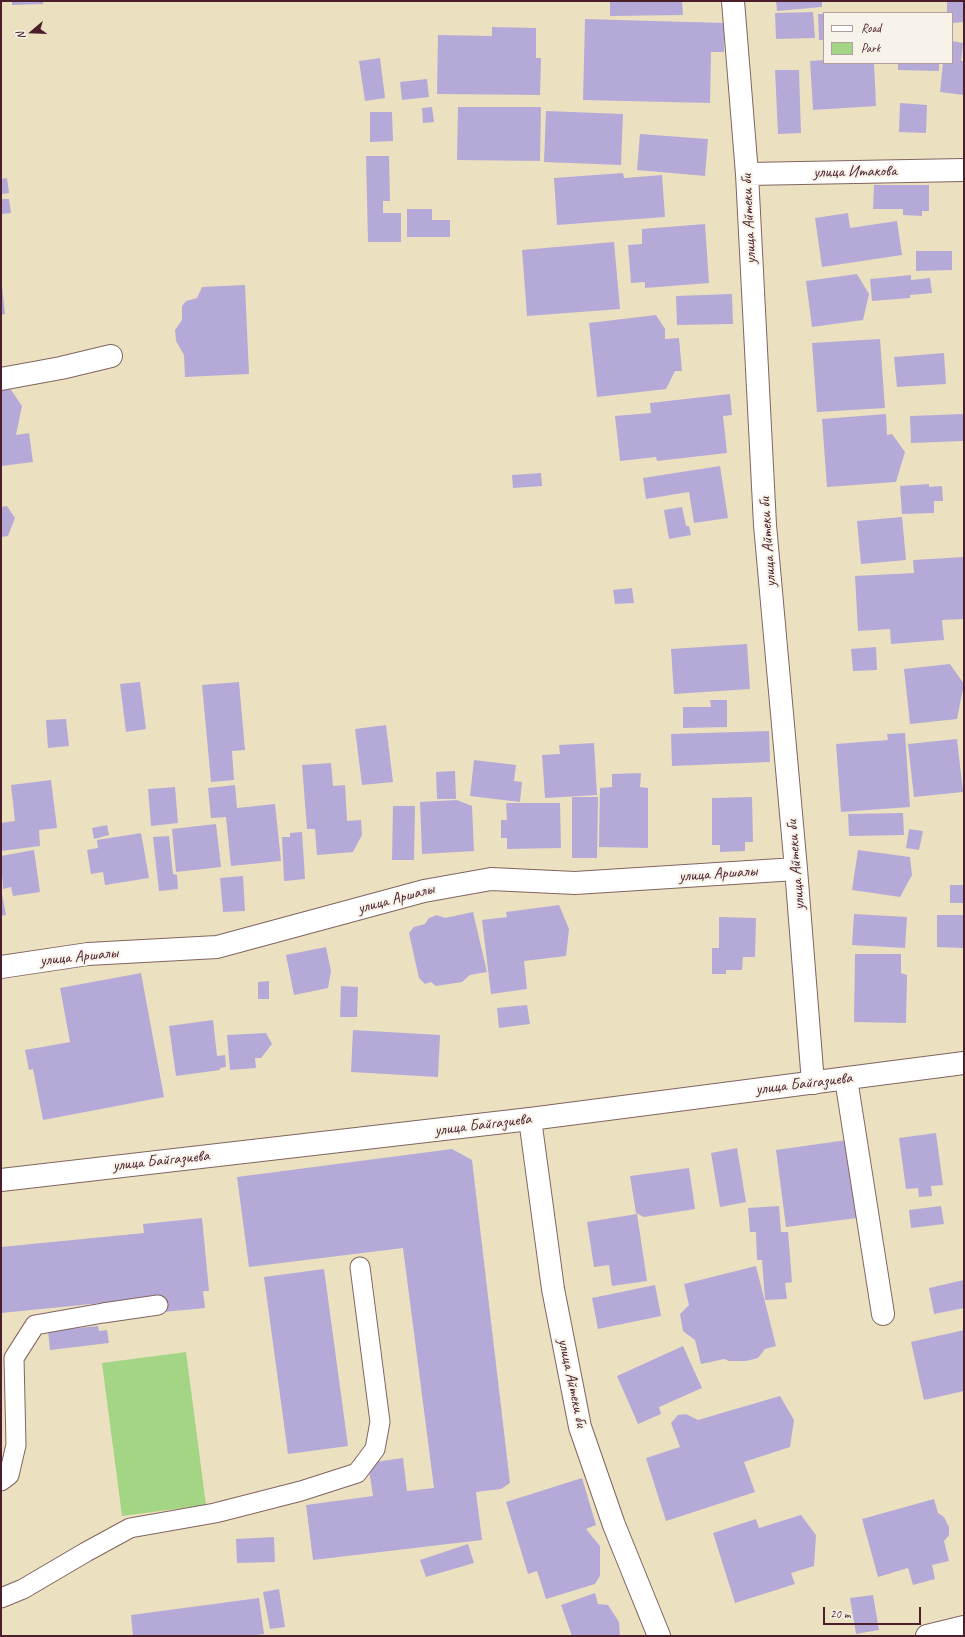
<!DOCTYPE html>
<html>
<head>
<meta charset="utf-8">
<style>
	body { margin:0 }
	#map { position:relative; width:965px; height:1637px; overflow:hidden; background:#ebe1c0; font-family:Caveat,sans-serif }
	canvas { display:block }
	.frame { position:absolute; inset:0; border:2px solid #4a1f2b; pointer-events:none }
	.legend { position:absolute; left:823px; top:12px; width:130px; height:52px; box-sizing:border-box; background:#f7f3e8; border:1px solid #b29e9c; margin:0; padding:5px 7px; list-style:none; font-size:12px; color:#4a1f2b }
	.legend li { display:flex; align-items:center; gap:8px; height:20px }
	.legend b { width:20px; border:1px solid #b29e9c }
	.north { position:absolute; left:12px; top:12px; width:40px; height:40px; -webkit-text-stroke:3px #f7f3e8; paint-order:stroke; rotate:251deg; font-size:11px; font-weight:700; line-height:16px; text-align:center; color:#4a1f2b }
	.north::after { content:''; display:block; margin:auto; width:14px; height:18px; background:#4a1f2b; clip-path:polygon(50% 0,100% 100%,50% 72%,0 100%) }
	.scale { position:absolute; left:823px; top:1607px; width:98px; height:18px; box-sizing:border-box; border:2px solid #4a1f2b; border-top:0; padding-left:5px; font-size:12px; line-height:14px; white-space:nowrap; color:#4a1f2b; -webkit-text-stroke:3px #f7f3e8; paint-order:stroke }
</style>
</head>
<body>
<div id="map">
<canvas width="965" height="1637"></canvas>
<div class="frame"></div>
<ul class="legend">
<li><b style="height:5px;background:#fff"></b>Road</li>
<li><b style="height:11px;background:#a3d584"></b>Park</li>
</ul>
<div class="north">N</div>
<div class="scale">20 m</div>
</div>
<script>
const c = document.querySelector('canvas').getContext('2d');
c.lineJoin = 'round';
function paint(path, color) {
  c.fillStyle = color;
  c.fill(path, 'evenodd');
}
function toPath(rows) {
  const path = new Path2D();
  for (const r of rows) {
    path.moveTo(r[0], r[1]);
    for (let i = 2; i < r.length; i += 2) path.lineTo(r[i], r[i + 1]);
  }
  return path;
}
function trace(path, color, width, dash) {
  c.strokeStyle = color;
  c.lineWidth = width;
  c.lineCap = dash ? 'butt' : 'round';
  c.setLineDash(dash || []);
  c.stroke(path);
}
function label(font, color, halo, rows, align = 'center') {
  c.font = font + ' Caveat,sans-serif';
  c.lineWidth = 4;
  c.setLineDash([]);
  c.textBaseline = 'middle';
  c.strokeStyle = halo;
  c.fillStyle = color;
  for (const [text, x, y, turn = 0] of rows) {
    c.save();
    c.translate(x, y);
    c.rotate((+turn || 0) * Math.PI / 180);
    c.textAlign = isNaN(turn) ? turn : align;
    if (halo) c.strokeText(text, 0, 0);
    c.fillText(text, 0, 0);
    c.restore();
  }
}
paint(toPath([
	[186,1352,206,1505,122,1516,102,1363]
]), '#a3d584');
paint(toPath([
	[12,1,43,1,43,4,12,5],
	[610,1,682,1,683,15,610,16],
	[776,1,822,1,822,7,777,11],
	[947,1,964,1,964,22,952,23,952,13,947,13],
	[813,12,815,38,776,39,775,13],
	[818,14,824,14,824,40,819,40],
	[585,19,724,23,724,52,711,52,710,103,583,100],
	[492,27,536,28,536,58,541,58,540,95,437,94,438,35,492,36],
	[952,41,963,43,961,61,964,61,964,95,940,92,943,63,952,63],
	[380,58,385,98,365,101,359,61],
	[824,60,824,63,874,63,876,106,813,110,810,61],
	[898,63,939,63,939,71,898,70],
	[775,70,799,70,801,133,778,134],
	[427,79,429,97,402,100,400,82],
	[900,103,927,105,926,133,899,132],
	[432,107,434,122,423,123,422,108],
	[458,107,541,107,540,161,457,160],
	[546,111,623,114,621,165,544,162],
	[370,112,392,112,393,141,370,142],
	[640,134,708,139,705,176,637,170],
	[366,156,389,156,390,201,383,201,383,213,401,213,401,242,368,242],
	[623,173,624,178,662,175,665,217,557,225,554,178],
	[7,178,9,193,1,194,1,179],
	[874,185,929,185,929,211,922,211,922,216,903,215,903,209,873,209],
	[1,199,9,199,11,213,1,214],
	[407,209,432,209,432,220,450,220,450,237,407,237],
	[848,213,850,228,897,221,902,255,822,267,815,218],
	[705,224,709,283,645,288,645,282,631,283,628,245,642,244,642,229],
	[614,242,620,309,527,316,522,250],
	[916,251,952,251,952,270,916,271],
	[857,274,869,294,863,320,812,327,806,281],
	[911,275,911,280,930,278,932,293,910,295,910,298,872,301,870,279],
	[1,277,5,314,1,315],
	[245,285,249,374,185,377,184,355,176,341,175,330,182,320,182,306,186,301,197,298,202,287],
	[732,294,733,324,677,325,676,296],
	[656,315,665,329,665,339,679,338,682,371,675,371,666,389,597,397,589,323],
	[880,339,885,408,817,412,812,343],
	[944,353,946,384,897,387,894,357],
	[9,387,22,406,16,435,29,433,33,462,1,466,1,388],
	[730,394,732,415,723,416,727,453,657,461,656,457,620,461,615,416,651,413,650,403],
	[886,414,887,435,892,434,905,452,896,482,827,487,822,419],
	[964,414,964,441,911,443,910,416],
	[720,466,728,518,694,523,689,492,646,499,643,478],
	[541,473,542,486,513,488,512,475],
	[929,484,929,487,942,486,943,501,934,501,934,513,902,514,900,486],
	[7,506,15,518,8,536,1,537,1,507],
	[682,507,686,526,689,526,691,535,669,539,664,510],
	[902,517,906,560,861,564,857,521],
	[964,557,964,619,942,620,944,640,891,644,890,629,858,631,855,576,914,573,913,560],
	[632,588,634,603,615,604,613,590],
	[747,644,750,689,674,694,671,649],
	[876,647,877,670,853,671,851,649],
	[950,664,964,684,957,719,910,724,904,669],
	[140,682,146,729,126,732,120,684],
	[239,682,245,750,232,751,234,780,211,782,202,685],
	[710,700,727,700,727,727,683,728,683,707,711,707],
	[66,719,69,746,48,748,46,720],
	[386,725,393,782,362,785,355,729],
	[769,731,770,762,672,766,671,734],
	[905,733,910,807,841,812,836,744,888,740,887,734],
	[957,739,963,792,914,797,908,744],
	[594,743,597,795,545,798,542,755,560,754,559,745],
	[474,760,516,765,514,781,522,782,520,802,470,796],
	[331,763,333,786,345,785,347,821,361,820,362,835,353,852,317,855,315,829,307,829,302,765],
	[455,771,456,799,437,799,436,772],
	[641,773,640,787,648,788,648,848,599,847,600,788,612,787,612,774],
	[51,780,57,828,39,830,40,846,1,851,1,823,15,821,11,785],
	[235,785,237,808,275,804,281,861,231,866,226,817,211,818,208,788],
	[175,787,178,823,151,826,148,789],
	[572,797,598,797,597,858,572,858],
	[752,797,753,842,745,842,745,851,720,852,720,845,712,845,712,798],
	[457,800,472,806,474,851,422,854,420,802],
	[506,803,560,803,561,848,507,849,507,838,501,838,501,820,507,820],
	[393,806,415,806,414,860,392,860],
	[903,813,904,835,849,836,848,814],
	[216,824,221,867,176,872,172,829],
	[107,825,109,835,94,839,92,828],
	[909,829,923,831,919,850,906,848],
	[302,832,305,879,284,881,282,837,290,837,290,833],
	[141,833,149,878,105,885,103,872,91,874,87,850,98,848,97,840],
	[169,836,173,874,177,875,178,889,159,891,153,837],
	[34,850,40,892,13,896,11,887,3,889,1,856],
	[858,850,910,857,912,875,900,897,852,890],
	[243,876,245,911,223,912,220,878],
	[950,885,964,885,964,903,950,903],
	[1,889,6,915,1,916],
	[559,905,569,929,566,956,524,961,527,989,491,994,482,920,507,917,506,912],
	[473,912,487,972,470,975,462,982,436,986,431,982,425,984,419,978,409,933,414,927,425,924,429,918,437,915,445,918],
	[854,914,907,917,905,948,852,945],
	[937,915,964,915,963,948,937,947],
	[719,917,756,918,755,957,743,957,742,970,726,970,726,974,712,974,712,948,719,948],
	[326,947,331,971,328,988,294,995,286,955],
	[855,954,901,954,901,973,907,975,906,1023,854,1022],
	[141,973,164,1097,43,1120,33,1069,29,1070,25,1050,70,1042,60,988],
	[269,981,269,999,258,999,258,982],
	[341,986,358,987,357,1017,340,1017],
	[527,1005,530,1024,499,1028,497,1008],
	[213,1020,217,1056,225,1055,226,1067,220,1068,220,1070,176,1076,169,1026],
	[353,1030,440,1035,438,1077,351,1072],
	[266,1033,272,1044,261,1058,255,1058,256,1068,230,1070,227,1035],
	[936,1133,943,1185,931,1186,932,1196,919,1197,918,1188,906,1189,899,1138],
	[847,1140,857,1218,786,1227,776,1150],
	[737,1148,746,1202,720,1207,711,1153],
	[452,1149,472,1160,510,1483,501,1489,476,1492,482,1540,313,1560,306,1505,373,1496,368,1463,403,1458,407,1491,434,1488,403,1248,249,1267,237,1177],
	[689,1168,695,1209,644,1217,636,1213,630,1176],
	[779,1206,781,1232,788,1232,792,1282,785,1283,787,1299,765,1300,762,1260,757,1260,756,1232,750,1232,748,1208],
	[941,1206,944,1224,911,1228,909,1210],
	[637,1214,647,1281,612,1286,609,1265,594,1267,587,1222],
	[202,1218,209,1291,203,1291,205,1308,163,1312,162,1297,1,1313,1,1247,144,1233,143,1224],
	[756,1266,776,1346,765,1349,758,1358,746,1361,729,1361,724,1359,701,1364,695,1340,683,1331,680,1314,689,1305,684,1284],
	[324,1269,348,1446,288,1454,264,1277],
	[964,1280,964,1308,934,1314,929,1288],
	[655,1285,661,1316,598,1329,592,1298],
	[98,1326,99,1331,107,1330,109,1343,50,1350,48,1331],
	[964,1330,964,1391,924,1400,911,1342],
	[683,1346,702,1388,659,1407,661,1414,638,1424,617,1376],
	[780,1396,794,1420,790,1447,744,1462,755,1492,666,1521,646,1458,680,1447,671,1423,678,1415,686,1414,698,1420],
	[582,1478,596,1525,586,1529,600,1546,600,1576,595,1584,546,1599,537,1571,528,1574,506,1502],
	[934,1499,938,1513,944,1517,949,1527,949,1535,944,1541,949,1561,932,1565,935,1579,913,1585,908,1568,878,1577,862,1519],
	[801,1515,816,1535,814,1566,791,1573,795,1584,735,1603,713,1533,756,1519,759,1528],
	[274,1537,275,1562,237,1563,236,1539],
	[468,1544,474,1563,426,1577,420,1560],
	[279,1589,285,1627,270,1629,263,1592],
	[595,1593,598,1604,608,1605,619,1622,620,1636,572,1636,561,1605],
	[873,1595,879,1630,856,1634,850,1598],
	[259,1598,264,1634,248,1636,133,1636,131,1615]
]), '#b5aad7');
const service = toPath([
	[1,1481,9,1475,16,1445,14,1358,35,1325,103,1313,158,1305],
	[1,1598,23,1589,86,1552,130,1528,215,1513,301,1491,357,1473,375,1449,380,1422,360,1267]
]);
const minor = toPath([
	[733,1,747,174,765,525,796,869,813,1083],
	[747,174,964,170],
	[1,379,61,368,111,356],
	[1,967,88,954,217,947,424,891,491,879,575,883,796,869],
	[846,1079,883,1314],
	[530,1119,553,1289,580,1427,614,1525,659,1636],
	[927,1636,964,1627]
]);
const secondary = toPath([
	[1,1180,530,1119,964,1063]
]);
trace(service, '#82635f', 21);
trace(minor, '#82635f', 24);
trace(secondary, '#82635f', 24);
trace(service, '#fff', 19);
trace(minor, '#fff', 22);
trace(secondary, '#fff', 22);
label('16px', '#4a1f2b', '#f7f3e8', [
	["улица Итакова",855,172,-1],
	["улица Айтеки би",749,219,-93],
	["улица Айтеки би",768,542,-94],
	["улица Айтеки би",796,865,-95],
	["улица Аршалы",718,874,-4],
	["улица Аршалы",396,899,-15],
	["улица Аршалы",79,957,-6],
	["улица Байгазиева",804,1084,-7],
	["улица Байгазиева",483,1125,-7],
	["улица Байгазиева",161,1161,-6],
	["улица Айтеки би",572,1383,78]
]);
</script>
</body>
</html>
